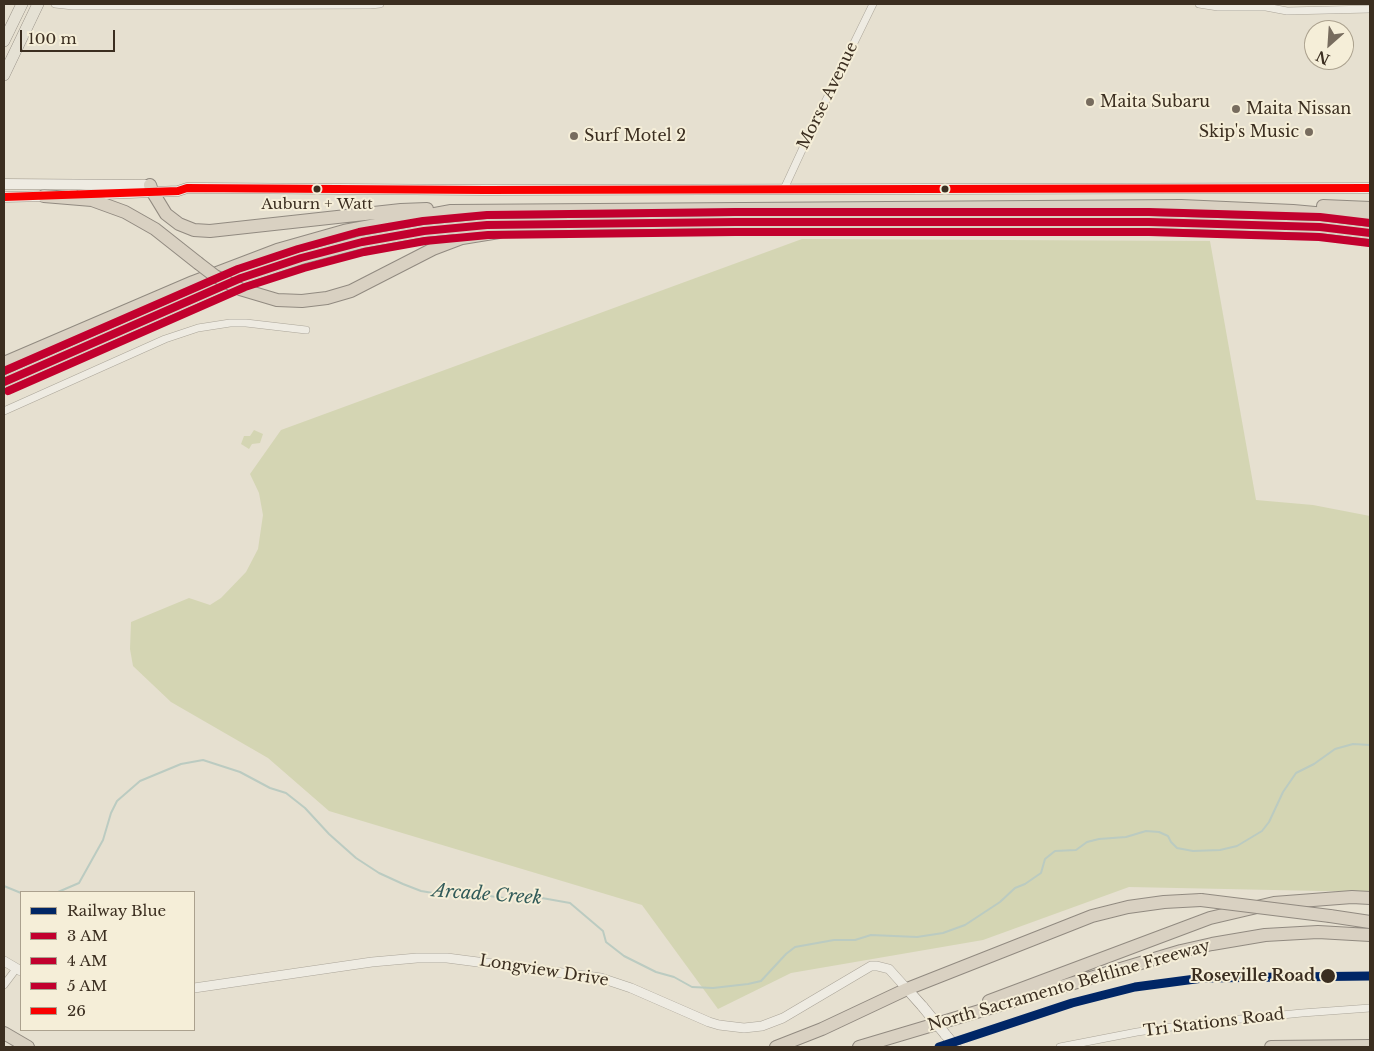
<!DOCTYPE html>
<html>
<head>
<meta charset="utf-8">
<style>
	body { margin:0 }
	#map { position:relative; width:1374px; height:1051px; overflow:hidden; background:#e6e0d0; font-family:"Libre Baskerville",serif }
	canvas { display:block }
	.frame { position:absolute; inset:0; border:5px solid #3b2e20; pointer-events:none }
	.legend { position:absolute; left:20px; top:891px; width:175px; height:140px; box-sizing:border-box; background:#f5eed8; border:1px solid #aba18e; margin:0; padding:6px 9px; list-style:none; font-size:15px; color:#3b2e20 }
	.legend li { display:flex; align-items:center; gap:10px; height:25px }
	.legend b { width:25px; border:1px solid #aba18e }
	.north { position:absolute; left:1304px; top:20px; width:50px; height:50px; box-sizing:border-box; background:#f5eed8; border:1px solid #aba18e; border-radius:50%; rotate:206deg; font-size:14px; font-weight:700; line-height:20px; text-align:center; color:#3b2e20 }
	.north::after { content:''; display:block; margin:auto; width:18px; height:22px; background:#776c5e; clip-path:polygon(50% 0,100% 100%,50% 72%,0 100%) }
	.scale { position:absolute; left:20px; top:30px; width:95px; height:22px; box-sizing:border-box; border:2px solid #3b2e20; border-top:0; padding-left:6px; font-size:15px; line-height:18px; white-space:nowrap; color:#3b2e20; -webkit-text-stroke:4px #f5eed8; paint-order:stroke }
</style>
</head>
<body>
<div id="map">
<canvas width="1374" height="1051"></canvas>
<div class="frame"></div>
<ul class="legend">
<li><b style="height:6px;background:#002666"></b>Railway Blue</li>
<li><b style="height:6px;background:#c2002e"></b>3 AM</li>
<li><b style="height:6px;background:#c2002e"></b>4 AM</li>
<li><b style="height:6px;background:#c2002e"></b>5 AM</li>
<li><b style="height:6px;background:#fa0000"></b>26</li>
</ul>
<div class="north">N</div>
<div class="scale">100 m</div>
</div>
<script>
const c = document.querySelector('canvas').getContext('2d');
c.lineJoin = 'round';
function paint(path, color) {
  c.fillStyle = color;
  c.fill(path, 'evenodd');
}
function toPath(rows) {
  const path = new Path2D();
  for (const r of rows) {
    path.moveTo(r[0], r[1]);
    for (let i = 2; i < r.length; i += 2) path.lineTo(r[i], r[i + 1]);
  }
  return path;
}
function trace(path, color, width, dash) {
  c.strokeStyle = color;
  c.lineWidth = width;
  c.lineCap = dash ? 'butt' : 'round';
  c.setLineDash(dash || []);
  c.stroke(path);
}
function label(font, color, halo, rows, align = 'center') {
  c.font = font + ' "Libre Baskerville",serif';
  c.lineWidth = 4;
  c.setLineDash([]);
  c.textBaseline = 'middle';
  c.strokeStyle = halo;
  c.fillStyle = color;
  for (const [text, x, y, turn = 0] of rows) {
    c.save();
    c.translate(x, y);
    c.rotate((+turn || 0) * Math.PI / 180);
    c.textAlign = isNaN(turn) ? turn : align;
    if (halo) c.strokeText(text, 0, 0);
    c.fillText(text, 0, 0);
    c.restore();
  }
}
paint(toPath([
	[802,239,1210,241,1256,500,1313,505,1370,516,1370,892,1129,887,983,940,791,973,718,1009,642,905,329,811,268,758,171,702,133,666,130,649,131,622,189,598,210,605,221,598,246,572,258,549,263,515,259,493,250,474,281,430],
	[254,430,263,434,260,443,252,444,249,449,241,444,244,436,250,436]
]), '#d4d5b3');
trace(toPath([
	[4,886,21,893],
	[58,892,79,883,103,840,111,813,117,801,140,781,181,764,203,760,240,772,270,788,286,793,305,808,329,834,356,858,379,873,403,884,421,891,439,894,482,895,504,898,525,895,570,903,603,931,606,942,624,956,656,972,674,977,692,987,713,988,748,984,761,981,786,954,795,947,834,940,855,940,871,935,917,937,943,933,965,925,1000,902,1015,888,1025,884,1041,873,1045,859,1055,851,1076,850,1087,842,1099,839,1126,837,1146,831,1159,832,1168,836,1171,842,1177,848,1193,851,1220,850,1237,846,1262,831,1269,822,1283,792,1296,773,1314,764,1335,749,1353,744,1370,745]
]), '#bbcbc1', 2);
const minor = toPath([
	[55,4,73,6,370,5,380,4],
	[1199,4,1218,7,1266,7,1287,11,1370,9],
	[784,189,808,137,873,4],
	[4,411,165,339,198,328,230,323,246,323,306,330],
	[4,985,16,969],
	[1060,1047,1137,1032,1200,1023,1302,1013,1370,1008]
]);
const tertiary = toPath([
	[4,961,21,971],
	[194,988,372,962,417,958,447,958,601,978,631,988,709,1022,719,1025,744,1028,762,1026,783,1018,871,966,877,966,889,969,907,989]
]);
const secondary = toPath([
	[4,184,148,185],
	[80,195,178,191,187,188,203,188,485,190,1370,188],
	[4,197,50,196],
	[907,989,923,1007],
	[945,1034,956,1047]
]);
const primary = toPath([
	[4,41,22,4],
	[4,75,38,4]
]);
const motorway = toPath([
	[150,185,152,191,166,214,179,224,194,230,210,231,401,210,427,209],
	[44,196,92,200,125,212,155,229,198,263],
	[1323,206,1370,208],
	[240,289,277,300,302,301,327,298,351,291,433,249,462,238,499,232],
	[4,363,193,282,277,250,344,231,451,211,1181,206,1293,211,1370,218],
	[4,382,241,278,301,258,362,242,424,231,487,225,735,222,1149,222,1320,227,1370,233],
	[1330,916,1370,922],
	[989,1001,1210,918,1274,903,1352,897,1370,898],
	[4,1033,28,1047],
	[776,1047,822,1029,907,989,1092,916,1128,907,1164,902,1201,900],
	[859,1047,1181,951,1212,944,1265,935,1318,932,1370,935],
	[1271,1047,1370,1046]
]);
trace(minor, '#aba599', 8);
trace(tertiary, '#aba599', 10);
trace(secondary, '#9b9488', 11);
trace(primary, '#918a80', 12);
trace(motorway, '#918a80', 14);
trace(minor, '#eeebe2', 7);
trace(tertiary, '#eeebe2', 9);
trace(secondary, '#eeebe2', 10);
trace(primary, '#e5e1d4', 11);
trace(motorway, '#d9d1c2', 12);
const secondaryBridge = toPath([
	[923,1007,945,1034]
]);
const motorwayBridge = toPath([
	[198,263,215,276,240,289],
	[1201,900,1330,916]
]);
trace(secondaryBridge, '#9b9488', 11, []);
trace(motorwayBridge, '#918a80', 14, []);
trace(secondaryBridge, '#eeebe2', 10);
trace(motorwayBridge, '#d9d1c2', 12);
trace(toPath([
	[4,382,241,278,301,258,362,242,424,231,487,225,735,222,1149,222,1320,227,1370,233]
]), '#c2002e', 8);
trace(toPath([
	[8,391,245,287,304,268,364,252,425,241,488,235,735,232,1149,232,1319,237,1369,243]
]), '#c2002e', 8);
trace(toPath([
	[4,371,238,269,298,249,359,232,423,221,487,215,735,212,1149,212,1320,217,1370,223]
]), '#c2002e', 8);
trace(toPath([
	[4,197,178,191,187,188,485,190,1370,188]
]), '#fa0000', 8);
trace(toPath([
	[939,1047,1072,1003,1135,987,1203,978,1370,976]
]), '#002666', 9);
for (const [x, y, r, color] of [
	[1090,102,5,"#776c5e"],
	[1236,109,5,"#776c5e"],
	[1309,132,5,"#776c5e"],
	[574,136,5,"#776c5e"],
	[317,189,4.5,"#3b2e20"],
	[945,189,4.5,"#3b2e20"],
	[1328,976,8,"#3b2e20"]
]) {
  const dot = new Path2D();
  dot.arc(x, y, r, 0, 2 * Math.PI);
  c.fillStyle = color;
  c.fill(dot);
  trace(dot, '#f5eed8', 2);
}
label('15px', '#3b2e20', '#f5eed8', [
	["Auburn + Watt",317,205]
]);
label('16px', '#3b2e20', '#f5eed8', [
	["Morse Avenue",828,96,-64],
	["Longview Drive",544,971,9],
	["North Sacramento Beltline Freeway",1069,986,-16],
	["Tri Stations Road",1214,1023,-7]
]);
label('16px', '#3b2e20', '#f5eed8', [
	["Maita Subaru",1100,102],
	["Maita Nissan",1246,109],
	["Skip's Music",1299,132,"right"],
	["Surf Motel 2",584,136]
], 'left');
label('bold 16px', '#3b2e20', '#f5eed8', [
	["Roseville Road",1315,976]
], 'right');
label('italic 18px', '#305a58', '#f5eed8', [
	["Arcade Creek",487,895,4]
]);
</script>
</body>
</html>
